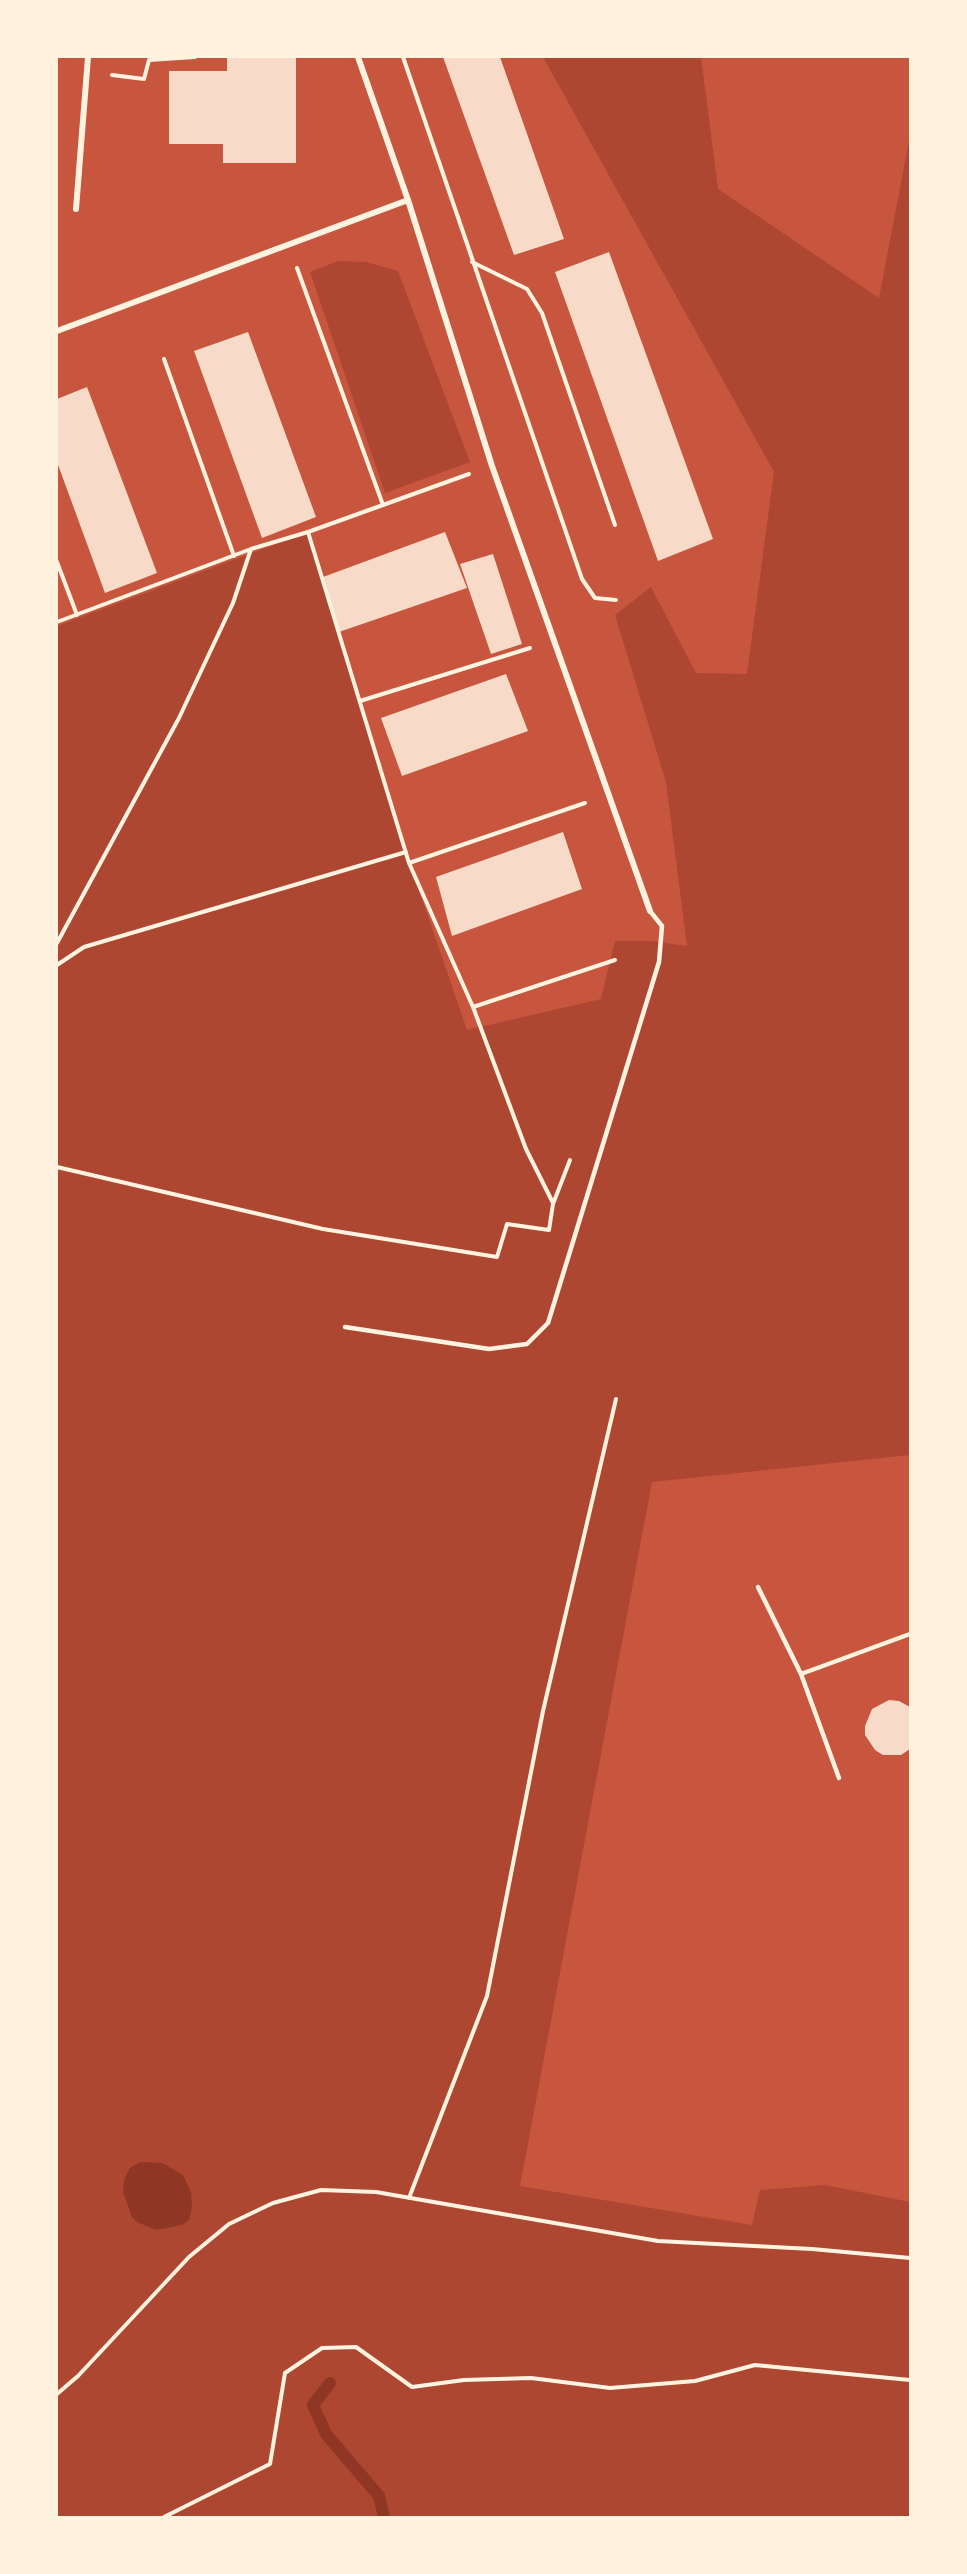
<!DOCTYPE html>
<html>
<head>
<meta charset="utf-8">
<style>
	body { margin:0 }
	#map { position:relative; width:967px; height:2574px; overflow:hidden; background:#c8553d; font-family:Manrope,sans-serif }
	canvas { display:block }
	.frame { position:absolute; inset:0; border:58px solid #fff3e0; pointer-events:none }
</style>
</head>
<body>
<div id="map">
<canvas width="967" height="2574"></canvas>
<div class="frame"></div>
</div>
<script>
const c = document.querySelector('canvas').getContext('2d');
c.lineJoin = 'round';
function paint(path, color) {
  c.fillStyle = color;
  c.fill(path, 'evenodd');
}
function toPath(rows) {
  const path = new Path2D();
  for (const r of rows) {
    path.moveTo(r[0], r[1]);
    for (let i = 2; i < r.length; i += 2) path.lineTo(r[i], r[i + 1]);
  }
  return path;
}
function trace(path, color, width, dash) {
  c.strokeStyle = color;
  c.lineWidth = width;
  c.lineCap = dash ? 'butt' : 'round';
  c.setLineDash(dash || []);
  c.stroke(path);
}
paint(toPath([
	[543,57,701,57,718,189,879,298,910,136,910,1455,652,1482,520,2186,752,2225,760,2190,825,2185,910,2202,910,2517,57,2517,57,626,308,532,406,852,467,1030,601,999,615,941,652,941,687,946,666,782,615,615,651,587,696,673,747,674,774,472],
	[338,261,366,262,398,271,470,462,385,493,310,272]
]), '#ae4732');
paint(toPath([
	[140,2162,162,2163,183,2175,191,2192,192,2207,189,2220,182,2225,156,2230,137,2222,132,2217,123,2192,124,2180,130,2168]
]), '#8f3625');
trace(toPath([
	[330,2383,313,2405,326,2434,379,2496,384,2517]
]), '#8f3625', 12);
paint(toPath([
	[227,57,296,57,296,163,223,163,223,144,169,144,169,71,227,71],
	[443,57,500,57,564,239,514,255],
	[609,252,713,539,658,561,555,272],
	[248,332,316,517,262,538,194,351],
	[87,387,157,573,105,593,57,462,57,399],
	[445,532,467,588,339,632,323,577],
	[493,554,522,644,491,654,460,564],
	[506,674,528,731,402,776,381,718],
	[563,832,582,889,452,936,436,877],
	[889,1700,899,1701,910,1707,910,1749,901,1755,883,1755,875,1750,865,1735,865,1726,872,1709]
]), '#f7dbc8');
trace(toPath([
	[403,57,582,579,595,598,616,600],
	[112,75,144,79,149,60,195,57],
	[472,262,527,289,542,313,615,525],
	[297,268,383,505],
	[164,359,234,556],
	[308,532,409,863,473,1007,526,1149,553,1203],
	[57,562,77,615],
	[57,622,251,549],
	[360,701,530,648],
	[409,863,585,803],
	[57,943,179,718,233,603,251,549,308,532,469,474],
	[57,965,84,947,406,852],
	[473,1007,615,960],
	[57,1167,323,1229,497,1257,507,1224,549,1230,553,1204,570,1160],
	[409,2198,487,1996,543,1711,616,1399],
	[57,2394,78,2376,189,2257,229,2224,273,2203,321,2190,376,2192,658,2241,812,2249,910,2258],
	[164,2517,270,2464,285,2373,322,2348,356,2347,412,2387,464,2380,531,2378,610,2388,695,2381,755,2365,910,2380]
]), '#fff3e0', 4);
trace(toPath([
	[345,1327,489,1349,527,1344,548,1323,659,962,662,926,650,911],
	[758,1587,801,1674],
	[839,1778,801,1674,910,1634]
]), '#fff3e0', 4.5);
trace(toPath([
	[358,57,408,200,492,466,650,911],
	[76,209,88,57],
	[57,331,408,200]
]), '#fff3e0', 6);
</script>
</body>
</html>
